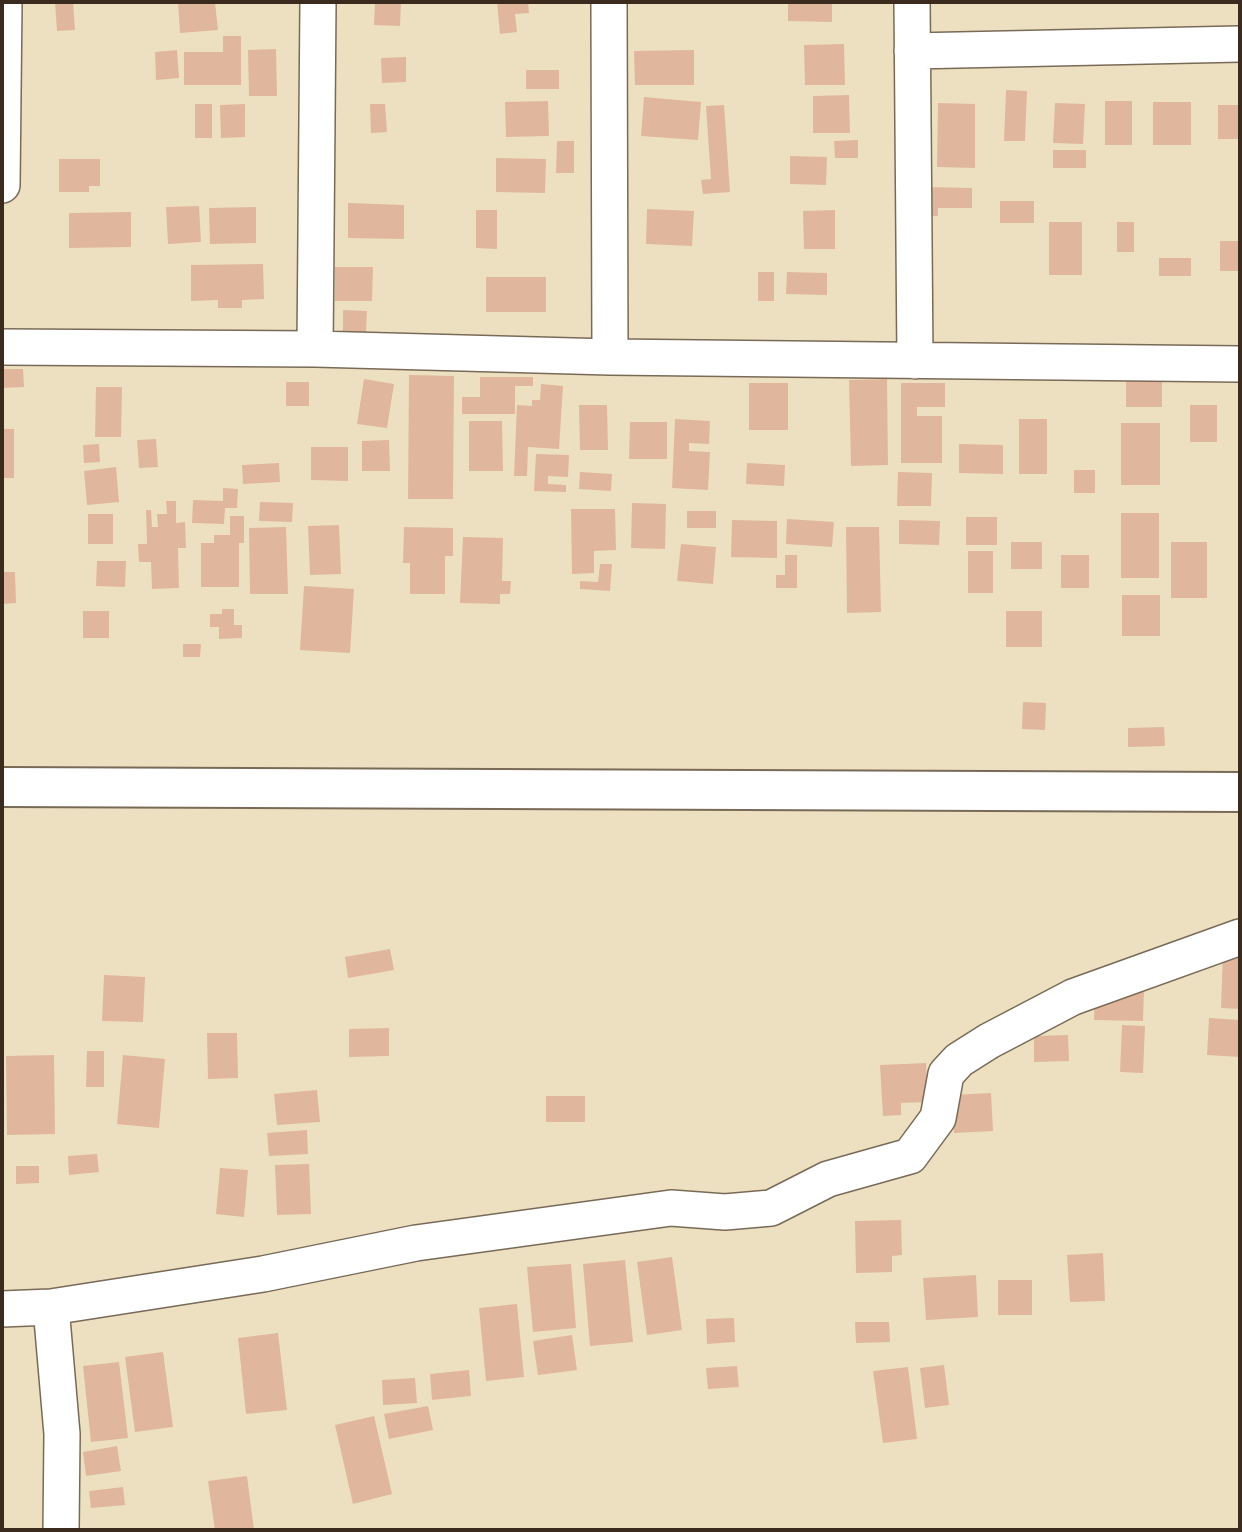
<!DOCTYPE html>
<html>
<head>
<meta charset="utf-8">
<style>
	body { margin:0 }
	#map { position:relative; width:1242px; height:1532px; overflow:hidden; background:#ede0c1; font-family:Vollkorn,serif }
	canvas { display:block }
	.frame { position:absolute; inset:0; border:4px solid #3b2a1e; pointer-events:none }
</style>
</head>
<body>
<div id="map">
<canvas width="1242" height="1532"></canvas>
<div class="frame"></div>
</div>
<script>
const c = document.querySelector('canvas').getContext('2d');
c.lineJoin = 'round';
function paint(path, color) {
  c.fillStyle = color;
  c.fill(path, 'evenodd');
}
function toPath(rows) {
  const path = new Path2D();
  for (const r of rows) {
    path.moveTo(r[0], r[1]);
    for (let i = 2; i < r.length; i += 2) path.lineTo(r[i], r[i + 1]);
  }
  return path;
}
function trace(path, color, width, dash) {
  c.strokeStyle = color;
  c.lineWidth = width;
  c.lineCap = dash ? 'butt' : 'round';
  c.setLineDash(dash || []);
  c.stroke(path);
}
paint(toPath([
	[55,2,73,2,75,30,57,31],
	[178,2,215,2,218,30,180,33],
	[375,2,401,2,400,26,374,25],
	[497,2,528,2,529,13,515,14,517,32,500,34],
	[788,2,832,2,832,22,788,21],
	[223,36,241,36,241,85,184,85,184,52,223,52],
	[844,44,845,85,805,85,804,45],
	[276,49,277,96,249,96,248,50],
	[177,50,179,78,156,80,155,52],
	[694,50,694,85,635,85,634,51],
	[406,57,406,82,382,83,381,58],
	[526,70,559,70,559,89,526,89],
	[1006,90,1027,91,1025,141,1004,141],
	[849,95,850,133,813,133,813,96],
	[644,97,701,102,698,140,641,136],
	[548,101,549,136,506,137,505,102],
	[1105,101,1132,101,1132,145,1105,145],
	[1153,102,1191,102,1191,145,1153,145],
	[938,103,975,104,975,168,937,167],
	[1055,103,1085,104,1083,144,1053,143],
	[195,104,212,104,212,138,195,138],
	[245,104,245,137,221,138,220,105],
	[370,104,385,104,387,132,371,133],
	[724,105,730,192,703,194,701,180,711,179,706,106],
	[1218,105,1240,105,1240,139,1218,139],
	[858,140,858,158,835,158,834,141],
	[557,141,574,141,574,173,556,173],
	[1053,150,1086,150,1086,168,1053,168],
	[790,156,827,157,826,185,790,184],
	[496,158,546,159,545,193,496,192],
	[59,159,100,159,100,186,89,186,89,192,59,192],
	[923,187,972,188,972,208,938,208,938,216,923,216],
	[1000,201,1034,201,1034,223,1000,223],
	[348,203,404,205,404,239,348,238],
	[199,206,201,242,168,244,166,207],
	[256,207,256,243,210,244,209,208],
	[647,209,694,211,692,246,646,244],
	[476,210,497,210,497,249,476,248],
	[835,210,835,249,804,249,803,211],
	[131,212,131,247,69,248,69,213],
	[1049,222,1082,222,1082,275,1049,275],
	[1117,222,1134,222,1134,252,1117,252],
	[1220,241,1240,241,1240,271,1220,271],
	[1159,258,1191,258,1191,276,1159,276],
	[263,264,264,299,242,300,242,308,218,308,218,300,191,301,191,265],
	[335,267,373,267,372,301,335,301],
	[758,272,774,272,774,301,758,301],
	[787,272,827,273,827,295,786,294],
	[486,277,546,277,546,312,486,312],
	[343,310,367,311,366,332,343,331],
	[2,369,23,369,24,387,2,388],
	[409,375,454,376,453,499,408,499],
	[1126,375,1162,375,1162,407,1126,407],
	[480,377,533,377,533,386,515,386,515,414,462,414,462,397,480,397],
	[364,379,394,384,387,428,357,424],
	[887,379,888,465,851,466,849,380],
	[286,382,309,382,309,406,286,406],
	[749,383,788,383,788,430,749,430],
	[901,383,945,383,945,407,917,407,917,416,942,416,942,463,901,463],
	[541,384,563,386,559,449,528,447,527,476,514,476,517,405,532,406,532,400,540,400],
	[96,387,122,387,121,437,95,437],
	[579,405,607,405,608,450,580,450],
	[1190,405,1217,405,1217,442,1190,442],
	[675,419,710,421,709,444,689,443,689,451,710,452,708,490,672,488],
	[1019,419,1047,419,1047,474,1019,474],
	[469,421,502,421,503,471,469,471],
	[630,422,667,422,667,459,629,459],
	[1121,423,1160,423,1160,485,1121,485],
	[2,429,14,429,14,478,2,478],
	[156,439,158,467,139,468,137,440],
	[389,440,390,471,362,471,362,441],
	[99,444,100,462,84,463,83,445],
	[959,444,1003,445,1003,474,959,473],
	[311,447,348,447,348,481,311,480],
	[536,454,569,455,568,477,548,476,548,484,566,485,566,492,534,491],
	[279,463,280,482,243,484,242,465],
	[747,463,785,465,784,486,746,484],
	[116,467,119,502,87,505,84,471],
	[1074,470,1095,470,1095,493,1074,493],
	[580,472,612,474,611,491,579,489],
	[898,472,932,473,931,506,897,506],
	[223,488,238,489,237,508,225,508,224,524,192,523,193,500,223,501],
	[166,501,176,501,176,523,185,522,186,548,178,548,179,588,152,589,151,562,139,562,138,544,147,544,146,510,151,510,152,527,158,527,157,514,167,514],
	[260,502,293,503,292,522,259,521],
	[632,503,666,504,665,549,631,548],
	[571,509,615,509,616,550,594,551,594,573,572,574],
	[687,511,716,511,716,528,687,528],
	[1121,513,1159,513,1159,578,1121,578],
	[88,514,113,514,113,544,88,544],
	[230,516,244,516,244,543,239,543,239,587,201,587,201,543,214,543,214,535,230,535],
	[966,517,997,517,997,545,966,545],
	[787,519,834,522,832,547,786,544],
	[732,520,777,521,777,558,731,557],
	[899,520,940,521,939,545,899,544],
	[339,525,341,574,310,575,308,526],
	[286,527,288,594,250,594,249,528],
	[404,527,453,528,453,556,445,556,445,594,410,594,410,563,403,563],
	[846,527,879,527,881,612,847,613],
	[463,537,503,538,502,581,511,581,510,594,500,594,500,604,460,603],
	[1011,542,1042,542,1042,569,1011,569],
	[1171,542,1207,542,1207,598,1171,598],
	[681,544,716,547,713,584,677,581],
	[968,551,993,551,993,593,968,593],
	[785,555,797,555,797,588,776,588,776,575,785,575],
	[1061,555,1089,555,1089,588,1061,588],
	[97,561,126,561,125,587,96,586],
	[600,564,612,564,610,591,580,589,580,581,598,582],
	[2,572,15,572,16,603,2,604],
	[304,586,354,589,350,653,300,650],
	[1122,595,1160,595,1160,636,1122,636],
	[222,609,234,609,234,625,242,625,242,638,219,639,219,627,210,627,210,614,222,614],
	[83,611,109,611,109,638,83,638],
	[1006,611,1042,611,1042,647,1006,647],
	[183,644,201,644,200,657,183,657],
	[1023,702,1046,703,1045,730,1022,729],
	[1164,727,1165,746,1128,747,1128,728],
	[390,949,394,970,348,978,345,957],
	[1223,951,1240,951,1240,1009,1221,1008],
	[104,975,145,977,143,1022,102,1021],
	[1095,987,1144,989,1143,1021,1094,1020],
	[1209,1018,1240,1020,1240,1057,1207,1055],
	[1122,1025,1145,1026,1143,1073,1120,1072],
	[389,1028,389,1056,349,1057,349,1029],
	[207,1033,237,1033,238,1078,208,1079],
	[1068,1035,1069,1061,1034,1062,1034,1036],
	[87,1051,104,1051,104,1087,86,1087],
	[54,1055,55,1134,7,1135,6,1056],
	[123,1055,165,1059,159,1128,117,1124],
	[926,1063,928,1102,901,1103,901,1115,883,1116,880,1065],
	[317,1090,320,1122,277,1125,274,1094],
	[991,1093,993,1131,954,1133,952,1095],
	[546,1096,585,1096,585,1122,546,1122],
	[307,1130,308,1154,269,1156,267,1133],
	[97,1154,99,1172,69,1175,68,1156],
	[309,1164,311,1214,277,1215,275,1165],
	[16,1166,39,1166,39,1183,16,1184],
	[220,1168,248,1170,244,1217,216,1214],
	[901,1220,902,1255,892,1256,892,1272,856,1273,855,1221],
	[1103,1253,1105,1301,1070,1302,1067,1255],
	[672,1257,682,1330,647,1335,637,1262],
	[625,1260,633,1342,590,1346,583,1264],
	[571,1264,576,1328,533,1332,527,1267],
	[976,1275,978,1317,926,1320,923,1278],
	[998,1280,1032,1280,1032,1315,998,1315],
	[517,1304,524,1377,486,1381,479,1308],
	[734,1318,735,1342,707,1344,706,1319],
	[855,1322,889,1322,890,1342,856,1343],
	[278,1333,287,1410,246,1414,238,1338],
	[572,1335,577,1370,538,1375,533,1341],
	[163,1352,173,1427,135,1432,125,1357],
	[119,1362,128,1438,91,1442,83,1366],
	[944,1365,949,1405,925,1408,920,1368],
	[737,1366,739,1387,708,1389,706,1368],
	[908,1367,917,1439,883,1443,873,1371],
	[469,1370,471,1396,432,1400,430,1374],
	[415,1378,417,1403,383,1405,382,1380],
	[428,1406,433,1430,389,1439,384,1414],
	[374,1416,392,1494,353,1504,335,1425],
	[117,1446,121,1471,86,1476,83,1452],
	[247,1476,254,1530,215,1530,208,1481],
	[123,1487,125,1505,91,1508,89,1491]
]), '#e0b79c');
const minor = toPath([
	[609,2,610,357],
	[912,2,915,361],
	[912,51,1240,44],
	[2,185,4,2],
	[2,347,315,349,610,357,1240,364],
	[315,349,318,2],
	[51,1307,62,1434,61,1530],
	[2,1309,51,1307,263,1274,416,1243,671,1208,725,1212,771,1208,828,1179,910,1156,938,1118,946,1074,959,1060,989,1041,1073,997,1240,937]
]);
const secondary = toPath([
	[2,787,1240,792]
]);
trace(minor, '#796a57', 38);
trace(secondary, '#796a57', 42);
trace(minor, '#fff', 35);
trace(secondary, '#fff', 38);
</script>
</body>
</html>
